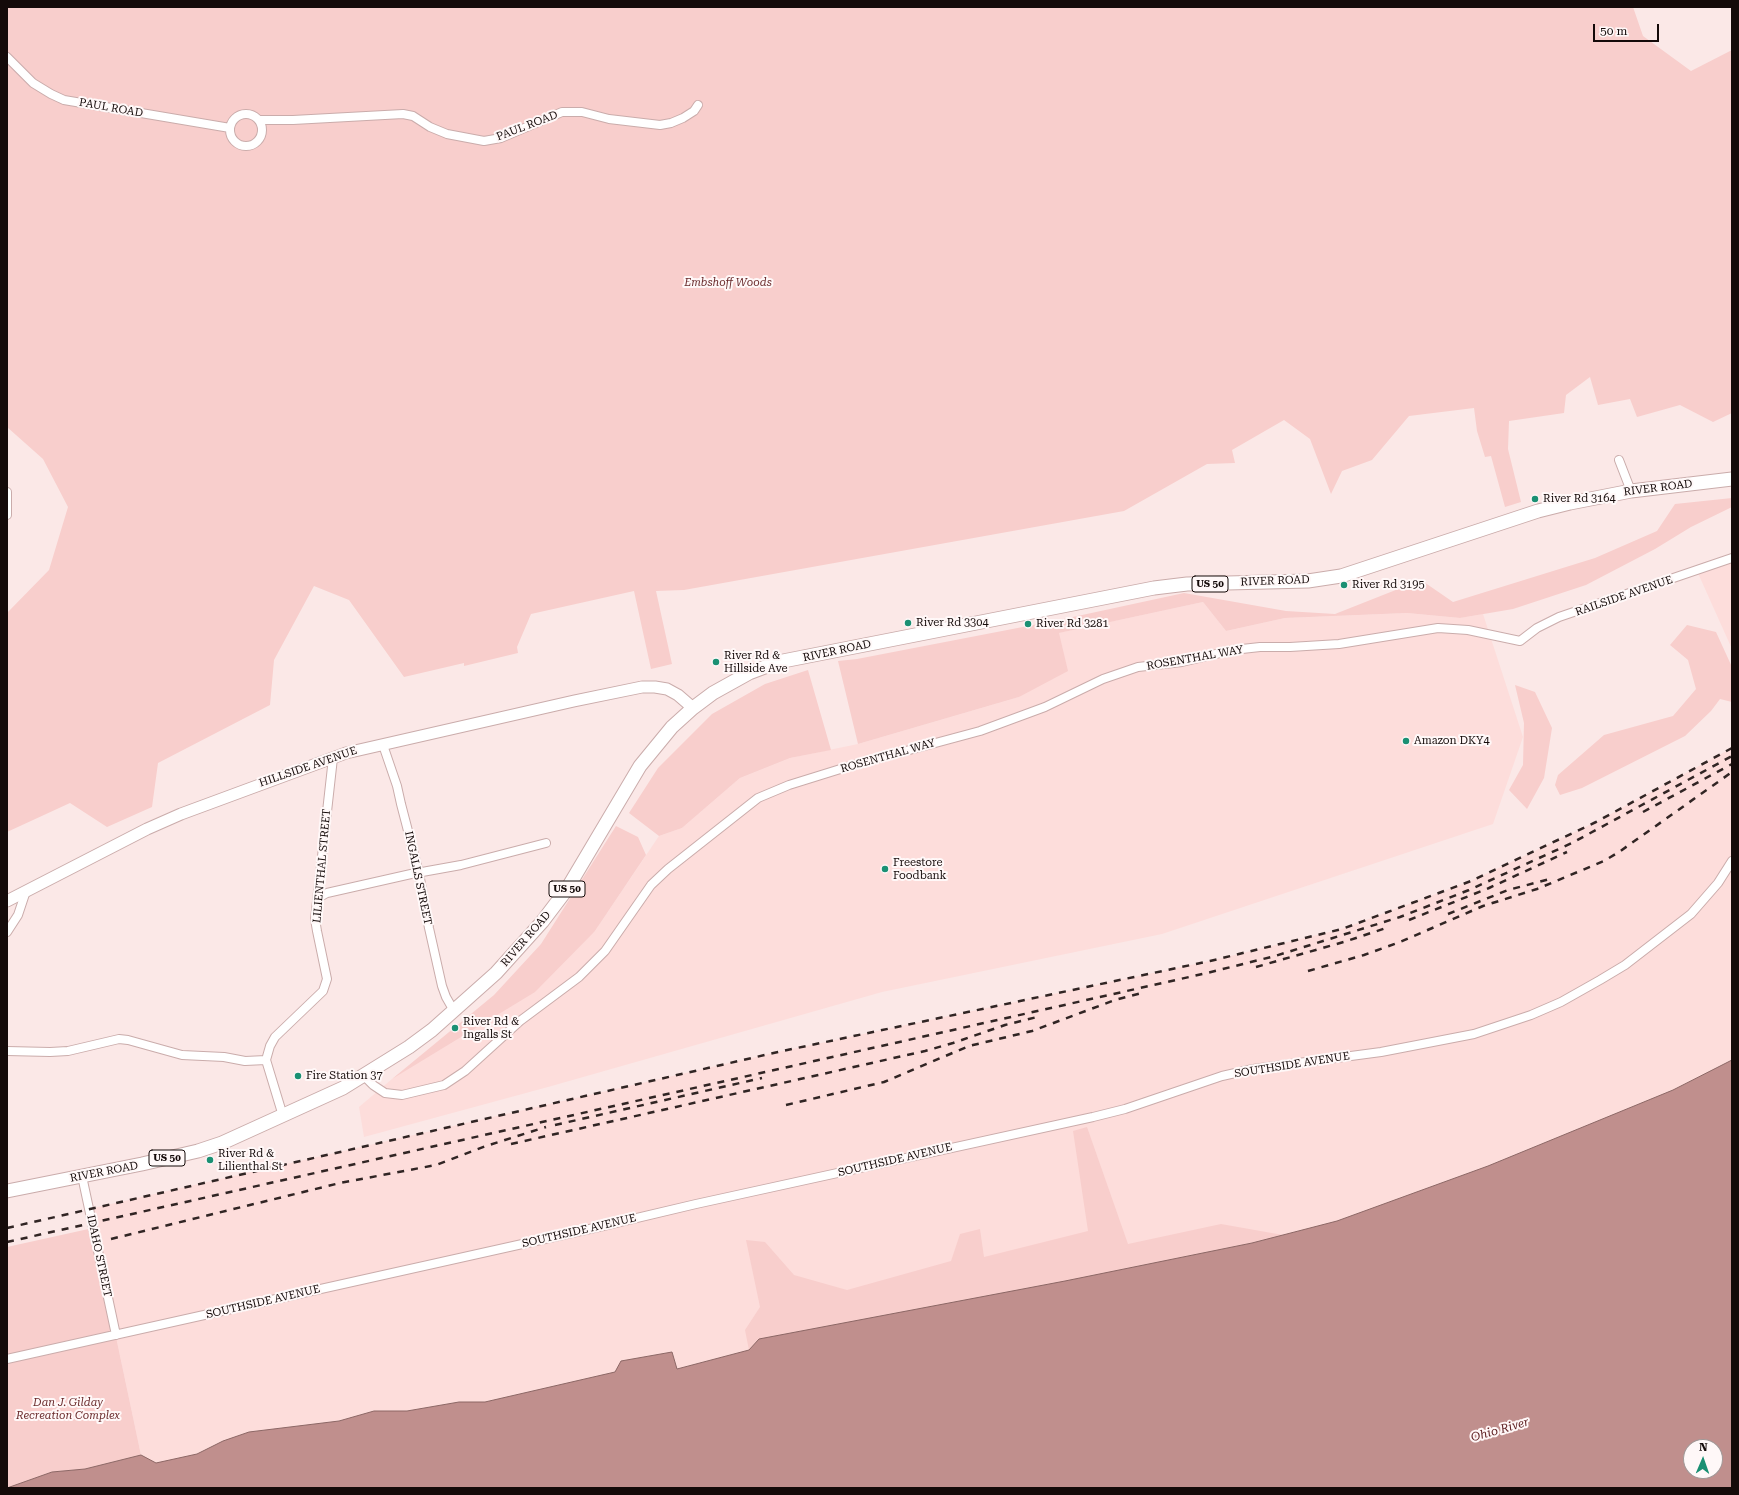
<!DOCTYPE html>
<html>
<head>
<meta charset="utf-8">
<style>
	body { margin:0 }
	#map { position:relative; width:1739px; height:1495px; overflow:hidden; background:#fbe8e7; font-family:"Roboto Serif",serif }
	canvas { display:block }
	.frame { position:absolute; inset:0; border:8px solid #140a09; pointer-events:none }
	.north { position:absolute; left:1683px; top:1439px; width:40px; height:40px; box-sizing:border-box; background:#fff8f8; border:1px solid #a19998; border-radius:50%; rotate:2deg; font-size:11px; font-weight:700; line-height:16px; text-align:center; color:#140a09 }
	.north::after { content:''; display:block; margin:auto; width:14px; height:18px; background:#1a9073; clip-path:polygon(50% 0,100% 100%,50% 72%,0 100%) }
	.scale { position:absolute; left:1593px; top:24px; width:66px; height:18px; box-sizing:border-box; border:2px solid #140a09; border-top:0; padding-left:5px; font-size:12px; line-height:14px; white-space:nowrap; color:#140a09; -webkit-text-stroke:3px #fff8f8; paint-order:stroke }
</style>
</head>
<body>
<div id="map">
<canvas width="1739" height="1495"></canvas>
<div class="frame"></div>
<div class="north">N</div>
<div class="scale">50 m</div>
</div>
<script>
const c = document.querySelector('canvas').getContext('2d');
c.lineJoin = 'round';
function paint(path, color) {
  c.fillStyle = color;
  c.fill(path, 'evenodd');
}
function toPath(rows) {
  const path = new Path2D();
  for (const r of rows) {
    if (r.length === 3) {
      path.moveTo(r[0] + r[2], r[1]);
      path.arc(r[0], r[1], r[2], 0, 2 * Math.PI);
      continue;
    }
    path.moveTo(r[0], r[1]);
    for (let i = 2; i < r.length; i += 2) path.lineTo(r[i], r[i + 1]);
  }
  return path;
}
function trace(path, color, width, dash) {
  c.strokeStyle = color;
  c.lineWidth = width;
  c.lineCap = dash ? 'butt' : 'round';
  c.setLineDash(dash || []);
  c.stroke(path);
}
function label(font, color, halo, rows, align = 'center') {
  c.font = font + ' "Roboto Serif",serif';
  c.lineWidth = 4;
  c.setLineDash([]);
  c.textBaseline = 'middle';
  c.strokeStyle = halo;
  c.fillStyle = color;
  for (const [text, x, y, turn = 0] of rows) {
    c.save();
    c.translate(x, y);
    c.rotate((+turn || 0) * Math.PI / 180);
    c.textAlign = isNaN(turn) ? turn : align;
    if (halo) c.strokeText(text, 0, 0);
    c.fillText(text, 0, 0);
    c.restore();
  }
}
paint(toPath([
	[1732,558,1732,649,1697,571],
	[1203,602,1226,631,1285,618,1407,613,1460,618,1483,614,1523,737,1493,824,1162,934,882,992,548,1087,364,1137,359,1107,392,1079,595,931,659,836,682,828,740,778,790,758,858,744,1019,697,1058,633],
	[1732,748,1732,1060,1673,1090,1488,1166,1337,1221,1252,1243,749,1350,676,1369,672,1352,622,1361,616,1372,485,1402,459,1402,407,1411,374,1411,339,1421,249,1432,223,1441,197,1454,156,1464,141,1455,89,1209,778,1052,1210,961,1342,929,1471,881,1596,822]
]), '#fddddb');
paint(toPath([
	[7,7,1633,7,1643,36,1691,71,1732,50,1732,413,1713,422,1680,405,1637,417,1630,399,1598,405,1590,377,1566,395,1564,413,1509,421,1508,449,1521,502,1505,507,1491,456,1485,457,1477,431,1474,408,1409,416,1372,460,1342,471,1331,494,1310,439,1284,420,1232,450,1235,463,1207,464,1124,511,684,590,656,591,672,664,651,669,634,591,531,614,517,647,518,653,464,666,464,663,404,677,349,600,314,586,274,660,270,705,158,763,152,807,107,827,70,803,7,832,7,613,49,570,68,507,43,459,7,427],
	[1732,498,1732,507,1691,527,1655,549,1586,585,1513,609,1460,618,1407,613,1285,618,1226,631,1203,602,1059,633,1068,671,1019,697,858,744,838,661,857,659,1059,620,1184,593,1286,611,1335,614,1421,580,1453,602,1595,558,1657,531,1675,504],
	[1687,625,1716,632,1732,667,1732,702,1720,699,1711,711,1685,736,1582,788,1560,795,1555,785,1558,775,1604,735,1673,716,1696,689,1688,660,1670,645],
	[808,670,831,750,790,758,740,778,682,828,659,836,629,813,658,768,712,714,765,684],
	[1515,685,1535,692,1552,728,1544,778,1527,809,1509,790,1523,765,1524,723],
	[616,826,638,837,646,855,595,931,535,992,392,1079,494,995,541,944],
	[1087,1127,1128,1244,1221,1224,1283,1235,1252,1243,1065,1281,759,1339,749,1350,745,1330,760,1307,746,1240,765,1242,794,1275,847,1290,951,1261,960,1234,980,1229,984,1257,1088,1231,1073,1131],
	[93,1228,141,1455,85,1469,52,1472,7,1488,7,1247]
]), '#f8cecc');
const water = toPath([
	[1732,1060,1732,1488,7,1488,52,1472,85,1469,141,1455,156,1463,197,1454,223,1441,249,1432,339,1421,374,1411,407,1411,459,1402,485,1402,615,1372,621,1361,672,1352,677,1369,749,1350,759,1339,1065,1281,1252,1243,1337,1221,1488,1166,1673,1090,1732,1060],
	[1691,1447,1715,1447,1715,1471,1691,1471,1691,1447]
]);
paint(water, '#c08f8d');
trace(water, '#8c6765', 1);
const street = toPath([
	[7,57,33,83,51,94,64,100,230,128],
	[246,130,16],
	[259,120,293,120,403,114,413,116,430,127,447,134,484,141,501,138,562,112,582,112,609,119,660,125,671,123,683,118,694,111,698,105],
	[1619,460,1631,491],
	[7,492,7,515],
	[383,745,397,786,401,804,419,873,429,928,442,986,446,997,454,1011],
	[318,898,327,893,411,874,461,865,546,843],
	[7,932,18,915,26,891],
	[7,1051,50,1052,68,1051,119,1039,128,1040,182,1055,224,1057,245,1061,266,1060],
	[364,1076,373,1085,385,1093,402,1095,444,1085,465,1071,520,1021,579,977,605,951,651,885,668,869,758,798,789,785,850,766,980,731,1045,707,1103,679,1138,667,1182,662,1233,650,1260,647,1290,647,1339,644,1438,628,1468,630,1520,641,1537,628,1559,617,1732,558],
	[283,1116,266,1060,270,1046,275,1037,323,991,327,979,317,931,315,919,333,758],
	[82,1176,116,1335],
	[7,1359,603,1226,696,1204,1093,1117,1125,1109,1222,1076,1253,1069,1381,1052,1474,1034,1531,1015,1561,1002,1600,980,1625,965,1691,914,1718,883,1732,861]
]);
const secondary = toPath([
	[7,901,147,829,181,814,346,753,574,701,642,687,655,687,667,689,678,695,693,708]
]);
const primary = toPath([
	[7,1191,142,1164,198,1151,222,1143,343,1088,409,1047,432,1030,496,973,542,922,567,889,640,766,672,727,693,708,713,693,749,673,778,662,1154,588,1187,584,1308,581,1341,576,1538,511,1570,503,1631,491,1732,479]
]);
trace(street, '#caacab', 10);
trace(secondary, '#caacab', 13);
trace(primary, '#caacab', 15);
trace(street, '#fff', 8);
trace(secondary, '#fff', 11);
trace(primary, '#fff', 13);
trace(toPath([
	[1643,812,1732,764],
	[1448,914,1508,890,1550,879],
	[1409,920,1489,888,1567,852],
	[1256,967,1347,941,1386,928],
	[1308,971,1364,955,1400,942,1483,906,1537,889,1604,861,1619,852,1732,772],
	[786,1105,884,1082,969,1046,1032,1031,1115,1000,1142,993],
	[555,1125,762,1078],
	[511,1144,925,1051,953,1043,1005,1025,1037,1017],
	[7,1228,778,1052,1210,961,1342,929,1471,881,1596,822,1732,748],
	[111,1239,340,1183,436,1165,486,1146,546,1127],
	[7,1242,1207,973,1275,956,1400,917,1469,890,1572,843,1732,756]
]), '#312524', 2.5, [7, 7]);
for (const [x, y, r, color] of [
	[1535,499,4,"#1a9073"],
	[1344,585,4,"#1a9073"],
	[908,623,4,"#1a9073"],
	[1028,624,4,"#1a9073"],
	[716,662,4,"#1a9073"],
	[1406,741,4,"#1a9073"],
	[885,869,4,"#1a9073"],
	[455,1028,4,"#1a9073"],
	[298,1076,4,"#1a9073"],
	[210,1160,4,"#1a9073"]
]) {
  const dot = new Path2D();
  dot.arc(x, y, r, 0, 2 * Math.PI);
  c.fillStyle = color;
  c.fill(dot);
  trace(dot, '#fff8f8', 1.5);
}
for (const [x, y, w] of [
	[1210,584,36],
	[567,889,36],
	[167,1158,36]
]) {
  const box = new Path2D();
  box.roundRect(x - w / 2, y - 8, w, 16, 3);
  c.fillStyle = '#fff8f8';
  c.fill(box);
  trace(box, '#140a09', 1);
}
label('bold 10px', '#140a09', null, [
	["US 50",1210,584],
	["US 50",567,889],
	["US 50",167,1158]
]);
label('11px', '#140a09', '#fff8f8', [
	["PAUL ROAD",111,108,10],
	["PAUL ROAD",527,126,-21],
	["RIVER ROAD",1658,488,-7],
	["RIVER ROAD",1275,581,-2],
	["RAILSIDE AVENUE",1624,596,-19],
	["RIVER ROAD",837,651,-12],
	["ROSENTHAL WAY",1195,658,-10],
	["ROSENTHAL WAY",888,756,-16],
	["HILLSIDE AVENUE",308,767,-19],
	["LILIENTHAL STREET",322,866,-85],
	["INGALLS STREET",418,878,78],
	["RIVER ROAD",526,939,-49],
	["SOUTHSIDE AVENUE",1292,1065,-9],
	["SOUTHSIDE AVENUE",895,1160,-13],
	["RIVER ROAD",104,1172,-11],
	["SOUTHSIDE AVENUE",579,1231,-13],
	["IDAHO STREET",99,1256,78],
	["SOUTHSIDE AVENUE",263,1302,-13]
]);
label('italic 11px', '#6b2c2d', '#fff8f8', [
	["Embshoff Woods",728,283],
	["Dan J. Gilday",68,1403],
	["Recreation Complex",68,1416]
]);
label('11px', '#140a09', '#fff8f8', [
	["River Rd 3164",1543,499],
	["River Rd 3195",1352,585],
	["River Rd 3304",916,623],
	["River Rd 3281",1036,624],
	["River Rd &",724,656],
	["Hillside Ave",724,669],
	["Amazon DKY4",1414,741],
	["Freestore",893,863],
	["Foodbank",893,876],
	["River Rd &",463,1022],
	["Ingalls St",463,1035],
	["Fire Station 37",306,1076],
	["River Rd &",218,1154],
	["Lilienthal St",218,1167]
], 'left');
label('italic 12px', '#602224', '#fff8f8', [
	["Ohio River",1500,1430,-16]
]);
</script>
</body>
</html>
